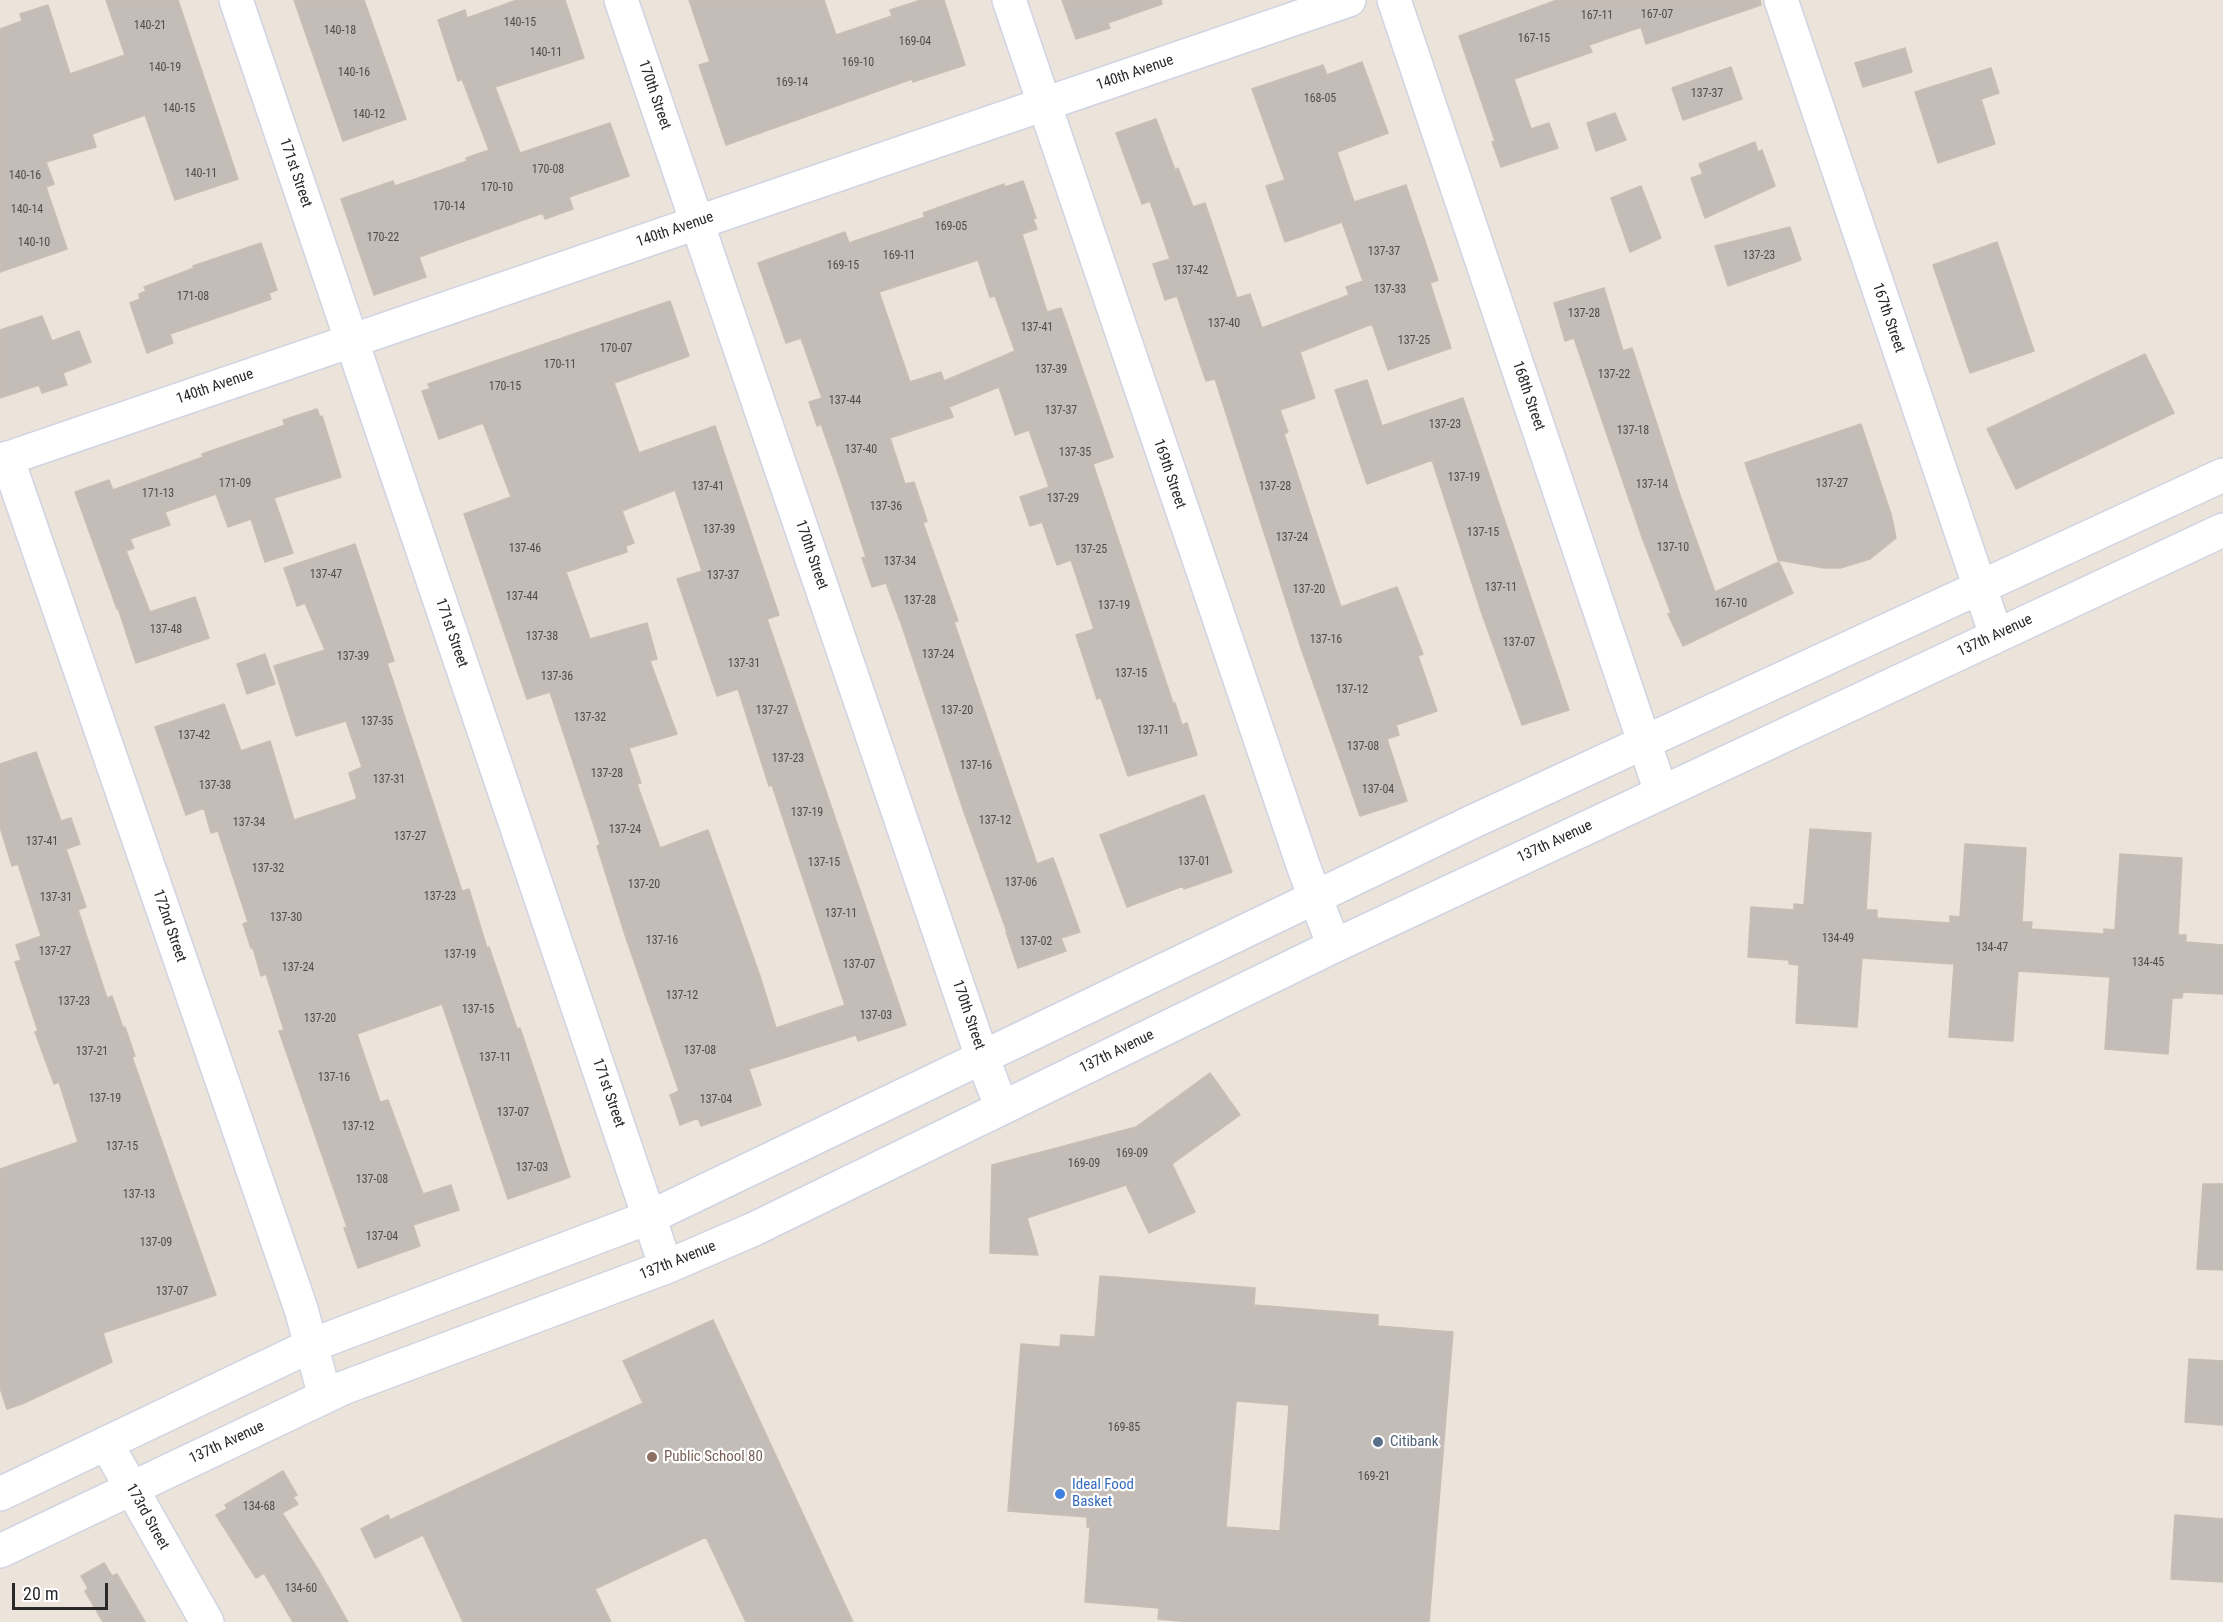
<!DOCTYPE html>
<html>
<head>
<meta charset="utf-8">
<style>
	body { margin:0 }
	#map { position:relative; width:2223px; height:1622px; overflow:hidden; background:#ece3da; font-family:"Roboto Condensed",sans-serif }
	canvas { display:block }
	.scale { position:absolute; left:12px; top:1583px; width:96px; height:27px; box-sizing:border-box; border:3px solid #292929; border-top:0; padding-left:8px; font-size:18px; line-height:21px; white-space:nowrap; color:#292929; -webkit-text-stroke:4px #fff; paint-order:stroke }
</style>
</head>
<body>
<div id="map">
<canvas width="2223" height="1622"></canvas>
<div class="scale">20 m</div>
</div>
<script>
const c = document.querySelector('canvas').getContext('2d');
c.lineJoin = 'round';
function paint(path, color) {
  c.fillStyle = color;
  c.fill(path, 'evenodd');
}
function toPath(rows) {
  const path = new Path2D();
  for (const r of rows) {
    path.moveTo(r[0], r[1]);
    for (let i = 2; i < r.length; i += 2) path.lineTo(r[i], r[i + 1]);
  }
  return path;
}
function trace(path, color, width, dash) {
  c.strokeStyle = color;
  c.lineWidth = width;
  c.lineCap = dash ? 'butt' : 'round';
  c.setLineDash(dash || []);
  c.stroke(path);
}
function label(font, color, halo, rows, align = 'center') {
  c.font = font + ' "Roboto Condensed",sans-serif';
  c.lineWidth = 4.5;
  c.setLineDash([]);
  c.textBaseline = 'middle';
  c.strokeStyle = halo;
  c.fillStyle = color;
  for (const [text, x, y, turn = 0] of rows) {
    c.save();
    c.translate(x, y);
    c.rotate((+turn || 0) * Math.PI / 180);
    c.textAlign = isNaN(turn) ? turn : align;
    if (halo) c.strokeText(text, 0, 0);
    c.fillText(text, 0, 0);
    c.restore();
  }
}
const building = toPath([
	[106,0,178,0,238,179,175,200,145,115,92,134,96,147,46,162,54,184,46,187,67,249,0,272,0,29,22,21,20,14,48,5,70,74,125,55,106,0],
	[294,0,364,0,406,119,343,141,294,0],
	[517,0,565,0,584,58,495,87,520,153,610,123,629,176,569,197,573,209,545,219,543,213,419,257,426,277,374,295,341,199,393,181,395,186,467,161,466,158,489,150,462,79,458,81,438,20,465,10,467,18,517,0],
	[689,0,824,0,836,35,892,16,890,10,921,0,944,0,965,65,913,82,912,79,726,145,699,65,710,62,689,0],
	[1062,0,1161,0,1162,4,1108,23,1110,28,1076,39,1062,0],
	[1557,0,1760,0,1761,5,1646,44,1641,27,1589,45,1592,52,1514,79,1531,129,1549,123,1558,148,1501,167,1492,142,1495,141,1459,36,1557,0],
	[1905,48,1912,72,1863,87,1855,63,1905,48],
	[1362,62,1388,133,1337,152,1354,202,1406,185,1438,280,1430,283,1451,348,1388,370,1372,324,1300,352,1315,398,1280,410,1288,432,1284,434,1341,607,1397,587,1423,654,1418,656,1437,711,1396,725,1399,735,1387,739,1407,801,1360,816,1301,648,1215,379,1206,381,1177,296,1165,300,1153,264,1170,259,1150,201,1142,204,1116,133,1156,119,1175,170,1178,168,1193,207,1205,203,1237,298,1250,294,1262,328,1349,295,1346,287,1363,281,1342,222,1285,242,1266,186,1285,180,1252,89,1323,65,1327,75,1362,62],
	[1731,67,1742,99,1683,120,1672,88,1731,67],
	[1991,68,1999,93,1981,99,1995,144,1938,163,1915,92,1991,68],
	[1615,113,1626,140,1596,151,1587,123,1615,113],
	[1755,142,1758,152,1762,150,1775,186,1705,218,1691,178,1703,174,1699,164,1755,142],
	[1023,181,1036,218,1033,219,1037,229,1022,234,1047,312,1061,308,1113,457,1093,464,1173,703,1175,703,1182,725,1187,723,1197,755,1128,776,1101,698,1097,699,1076,635,1094,629,1071,560,1057,565,1042,522,1030,526,1020,497,1049,487,1029,430,1015,435,999,387,949,407,953,417,890,438,905,484,914,482,927,521,923,523,958,621,954,622,1037,864,1053,858,1080,932,1061,938,1066,951,1018,968,1006,932,1007,932,964,812,902,626,886,583,872,587,862,558,866,557,840,478,821,424,817,426,809,402,822,398,801,338,786,343,758,263,845,232,849,243,925,217,923,213,1004,184,1005,187,1023,181],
	[978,260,990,297,995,296,1015,351,944,381,941,372,910,382,879,292,978,260],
	[1641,186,1661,238,1630,252,1611,198,1641,186],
	[1790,227,1801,260,1728,286,1715,246,1790,227],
	[1997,242,2034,351,1970,373,1933,265,1997,242],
	[261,243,277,290,269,293,271,299,170,334,173,343,147,353,130,303,140,299,139,294,146,291,144,287,194,268,193,266,261,243],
	[1604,288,1623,351,1632,348,1680,495,1715,592,1779,562,1793,593,1683,646,1668,614,1671,613,1643,540,1574,338,1565,341,1554,303,1604,288],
	[670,301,689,356,614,383,639,453,715,426,779,615,767,619,906,1025,858,1041,856,1035,749,1069,761,1105,701,1126,698,1118,680,1125,670,1095,679,1091,625,935,597,846,600,844,550,692,527,699,464,514,511,497,483,423,439,439,422,391,430,389,428,384,670,301],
	[675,490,702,571,677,579,717,696,738,689,769,786,772,785,845,1005,776,1028,760,976,708,830,660,848,637,784,641,783,629,748,677,734,650,661,657,659,647,623,590,639,566,572,627,552,626,546,634,543,622,511,675,490],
	[42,316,52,341,79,331,91,362,63,373,67,385,42,393,39,385,0,398,0,330,42,316],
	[2145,354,2174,413,2016,489,1987,429,2145,354],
	[1367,380,1382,426,1463,398,1569,710,1522,725,1482,614,1432,460,1367,484,1335,390,1367,380],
	[317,409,320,417,322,416,341,477,274,498,293,553,265,562,251,519,228,527,216,494,165,512,170,525,130,539,134,548,126,551,150,612,195,597,209,638,136,663,118,608,117,609,75,492,109,480,113,490,203,457,202,454,285,425,283,420,317,409],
	[1861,424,1891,514,1896,538,1870,559,1840,568,1824,568,1778,560,1745,463,1861,424],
	[355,544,394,661,387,663,462,891,469,889,487,948,489,947,517,1029,520,1028,570,1177,508,1199,442,1004,357,1034,380,1102,388,1100,423,1194,451,1185,459,1210,413,1225,420,1246,358,1268,344,1228,347,1227,279,1031,284,1030,266,974,261,976,253,948,251,948,243,924,248,922,218,831,211,833,204,808,186,815,155,727,224,704,241,751,270,741,294,820,357,799,349,773,362,767,346,721,296,736,274,666,325,650,305,603,297,606,284,568,355,544],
	[265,654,275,684,247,694,237,664,265,654],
	[36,752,61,821,71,818,80,844,66,849,86,907,78,910,107,998,112,996,123,1028,125,1027,135,1056,132,1057,216,1295,103,1333,112,1362,22,1404,7,1409,0,1388,0,1169,78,1142,59,1082,54,1084,35,1032,38,1031,15,962,21,960,16,945,41,936,18,864,12,866,0,827,0,764,36,752],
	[1204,795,1232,872,1184,889,1183,886,1127,907,1100,835,1204,795],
	[1810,829,1871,833,1866,910,1877,910,1877,918,1950,923,1950,916,1960,917,1965,844,2026,848,2022,922,2032,922,2031,929,2104,934,2104,929,2115,930,2120,854,2182,858,2178,935,2186,935,2186,942,2223,945,2223,994,2183,992,2182,998,2172,998,2168,1054,2105,1049,2110,977,2018,971,2013,1041,1949,1037,1954,964,1862,958,1857,1027,1796,1023,1799,965,1789,964,1789,960,1748,957,1751,907,1794,910,1794,904,1804,905,1810,829],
	[1210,1073,1240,1115,1172,1164,1195,1212,1149,1233,1126,1185,1027,1218,1038,1255,990,1253,992,1165,1136,1127,1210,1073],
	[2203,1184,2223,1184,2223,1270,2197,1269,2203,1184],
	[1100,1276,1255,1288,1254,1305,1378,1315,1378,1326,1453,1332,1429,1622,1190,1622,1158,1619,1159,1608,1085,1602,1090,1527,1087,1527,1087,1517,1008,1511,1021,1344,1060,1347,1061,1335,1095,1337,1100,1276],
	[1236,1401,1289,1405,1280,1531,1226,1527,1236,1401],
	[713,1320,853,1622,746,1622,706,1537,595,1589,611,1622,463,1622,423,1535,375,1558,361,1529,388,1515,390,1520,643,1403,623,1361,713,1320],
	[2189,1359,2223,1361,2223,1425,2185,1422,2189,1359],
	[283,1471,297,1495,293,1497,298,1504,282,1513,319,1571,348,1622,293,1622,264,1573,256,1578,216,1515,227,1509,225,1505,283,1471],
	[2175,1515,2223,1519,2223,1582,2171,1579,2175,1515],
	[104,1563,112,1576,117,1574,145,1622,103,1622,85,1591,88,1588,81,1576,104,1563]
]);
paint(building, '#c4bdb7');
trace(building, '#c7bfb4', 1.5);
const minor = toPath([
	[236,0,666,1267],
	[621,0,982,1057,1002,1108],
	[1009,0,1304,868,1334,946],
	[1394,0,1661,792],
	[1781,0,1996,635],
	[7,458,301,1309,325,1396],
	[0,461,1349,0],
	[106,1443,207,1622],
	[0,1494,312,1345,650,1217,1474,821,2223,475],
	[0,1551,343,1388,666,1267,754,1229,1334,946,2223,530]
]);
trace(minor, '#cfd4e2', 36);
trace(minor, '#fff', 33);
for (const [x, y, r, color] of [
	[1378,1442,6,"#5c6f8a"],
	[652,1457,6,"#8d6e63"],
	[1060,1494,6,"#3f7fe0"]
]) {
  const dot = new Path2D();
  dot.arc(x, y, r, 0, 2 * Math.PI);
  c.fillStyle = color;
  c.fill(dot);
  trace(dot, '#fff', 2);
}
label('12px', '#504e4c', null, [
	["167-07",1657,15],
	["167-11",1597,16],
	["140-15",520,23],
	["140-21",150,26],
	["140-18",340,31],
	["167-15",1534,39],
	["169-04",915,42],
	["140-11",546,53],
	["169-10",858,63],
	["140-19",165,68],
	["140-16",354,73],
	["169-14",792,83],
	["137-37",1707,94],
	["168-05",1320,99],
	["140-15",179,109],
	["140-12",369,115],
	["170-08",548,170],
	["140-11",201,174],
	["140-16",25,176],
	["170-10",497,188],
	["170-14",449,207],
	["140-14",27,210],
	["169-05",951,227],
	["170-22",383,238],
	["140-10",34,243],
	["137-37",1384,252],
	["169-11",899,256],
	["137-23",1759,256],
	["169-15",843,266],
	["137-42",1192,271],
	["137-33",1390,290],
	["171-08",193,297],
	["137-28",1584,314],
	["137-40",1224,324],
	["137-41",1037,328],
	["137-25",1414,341],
	["170-07",616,349],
	["170-11",560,365],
	["137-39",1051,370],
	["137-22",1614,375],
	["170-15",505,387],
	["137-44",845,401],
	["137-37",1061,411],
	["137-23",1445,425],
	["137-18",1633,431],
	["137-40",861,450],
	["137-35",1075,453],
	["137-19",1464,478],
	["171-09",235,484],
	["137-27",1832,484],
	["137-14",1652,485],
	["137-41",708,487],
	["137-28",1275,487],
	["171-13",158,494],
	["137-29",1063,499],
	["137-36",886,507],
	["137-39",719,530],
	["137-15",1483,533],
	["137-24",1292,538],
	["137-10",1673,548],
	["137-46",525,549],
	["137-25",1091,550],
	["137-34",900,562],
	["137-47",326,575],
	["137-37",723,576],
	["137-11",1501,588],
	["137-20",1309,590],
	["137-44",522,597],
	["137-28",920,601],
	["167-10",1731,604],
	["137-19",1114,606],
	["137-48",166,630],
	["137-38",542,637],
	["137-16",1326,640],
	["137-07",1519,643],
	["137-24",938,655],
	["137-39",353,657],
	["137-31",744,664],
	["137-15",1131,674],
	["137-36",557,677],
	["137-12",1352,690],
	["137-27",772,711],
	["137-20",957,711],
	["137-32",590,718],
	["137-35",377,722],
	["137-11",1153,731],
	["137-42",194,736],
	["137-08",1363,747],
	["137-23",788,759],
	["137-16",976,766],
	["137-28",607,774],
	["137-31",389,780],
	["137-38",215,786],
	["137-04",1378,790],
	["137-19",807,813],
	["137-12",995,821],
	["137-34",249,823],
	["137-24",625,830],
	["137-27",410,837],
	["137-41",42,842],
	["137-01",1194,862],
	["137-15",824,863],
	["137-32",268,869],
	["137-06",1021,883],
	["137-20",644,885],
	["137-23",440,897],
	["137-31",56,898],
	["137-11",841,914],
	["137-30",286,918],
	["134-49",1838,939],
	["137-16",662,941],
	["137-02",1036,942],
	["134-47",1992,948],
	["137-27",55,952],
	["137-19",460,955],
	["134-45",2148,963],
	["137-07",859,965],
	["137-24",298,968],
	["137-12",682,996],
	["137-23",74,1002],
	["137-15",478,1010],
	["137-03",876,1016],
	["137-20",320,1019],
	["137-08",700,1051],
	["137-21",92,1052],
	["137-11",495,1058],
	["137-16",334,1078],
	["137-19",105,1099],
	["137-04",716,1100],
	["137-07",513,1113],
	["137-12",358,1127],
	["137-15",122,1147],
	["169-09",1132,1154],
	["169-09",1084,1164],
	["137-03",532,1168],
	["137-08",372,1180],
	["137-13",139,1195],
	["137-04",382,1237],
	["137-09",156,1243],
	["137-07",172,1292],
	["169-85",1124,1428],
	["169-21",1374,1477],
	["134-68",259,1507],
	["134-60",301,1589]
]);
label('15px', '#292929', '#fff', [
	["140th Avenue",1135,73,-19],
	["170th Street",654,95,71],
	["171st Street",295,173,71],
	["140th Avenue",675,230,-19],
	["167th Street",1888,318,71],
	["140th Avenue",215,387,-19],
	["168th Street",1528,396,71],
	["169th Street",1169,474,71],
	["170th Street",811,555,71],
	["171st Street",451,633,71],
	["137th Avenue",1995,636,-25],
	["137th Avenue",1555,842,-25],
	["172nd Street",169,926,71],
	["170th Street",968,1015,71],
	["137th Avenue",1117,1052,-26],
	["171st Street",608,1093,71],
	["137th Avenue",678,1261,-22],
	["137th Avenue",227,1443,-25],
	["173rd Street",147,1517,61]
]);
label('15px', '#4e5e75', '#fff', [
	["Citibank",1390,1442]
], 'left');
label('15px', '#785e54', '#fff', [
	["Public School 80",664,1457]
], 'left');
label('15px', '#366cbe', '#fff', [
	["Ideal Food",1072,1485],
	["Basket",1072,1502]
], 'left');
</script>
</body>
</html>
